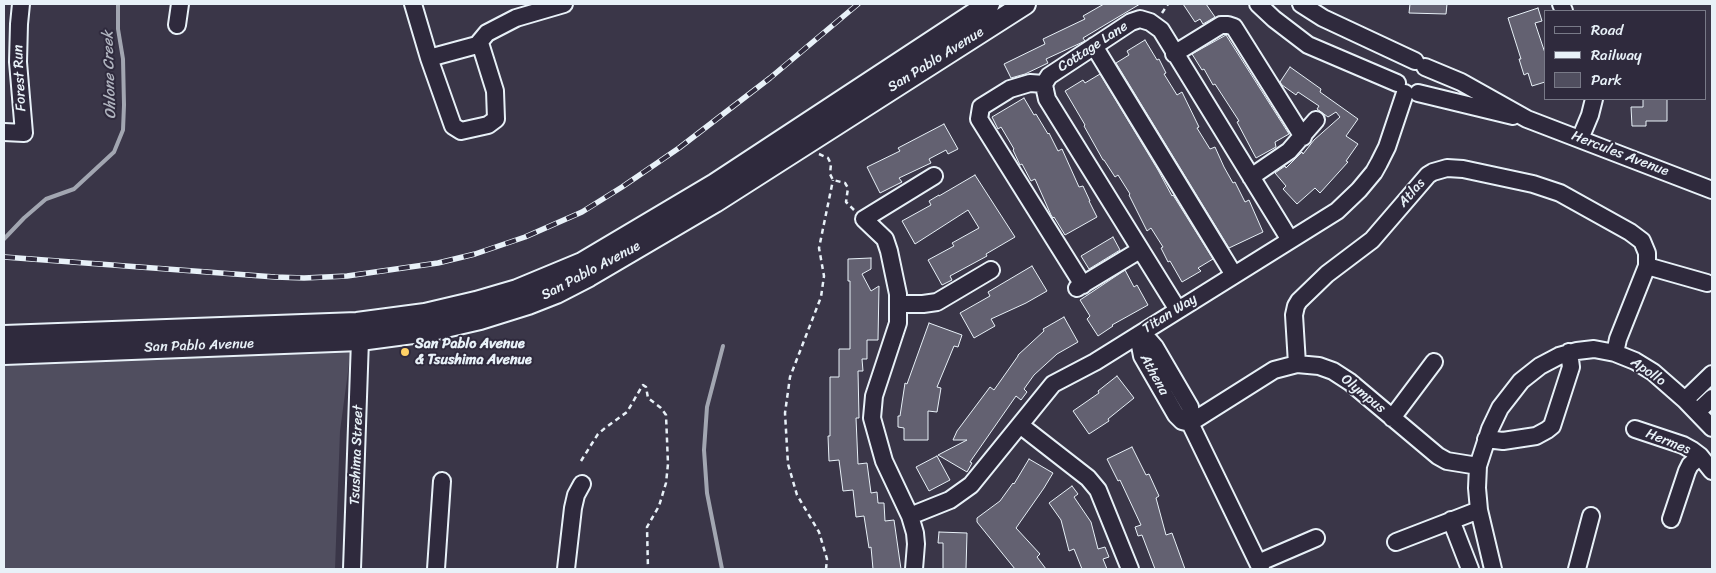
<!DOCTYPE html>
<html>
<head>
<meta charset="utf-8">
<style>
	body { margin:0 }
	#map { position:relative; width:1716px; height:573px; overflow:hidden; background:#3a3648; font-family:Sriracha,sans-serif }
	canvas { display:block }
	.frame { position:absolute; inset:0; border:5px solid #e8f1f8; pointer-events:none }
	.legend { position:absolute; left:1544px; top:10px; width:162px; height:90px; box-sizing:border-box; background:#2f2a3d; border:1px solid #797a88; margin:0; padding:6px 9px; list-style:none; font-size:15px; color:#e8f1f8 }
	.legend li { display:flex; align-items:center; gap:10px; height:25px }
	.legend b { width:25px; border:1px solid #797a88 }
</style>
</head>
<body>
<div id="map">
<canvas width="1716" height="573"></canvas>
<div class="frame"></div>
<ul class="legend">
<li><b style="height:6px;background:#2f2a3d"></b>Road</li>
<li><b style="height:6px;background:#e8f1f8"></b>Railway</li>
<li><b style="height:14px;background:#504e5f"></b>Park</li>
</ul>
</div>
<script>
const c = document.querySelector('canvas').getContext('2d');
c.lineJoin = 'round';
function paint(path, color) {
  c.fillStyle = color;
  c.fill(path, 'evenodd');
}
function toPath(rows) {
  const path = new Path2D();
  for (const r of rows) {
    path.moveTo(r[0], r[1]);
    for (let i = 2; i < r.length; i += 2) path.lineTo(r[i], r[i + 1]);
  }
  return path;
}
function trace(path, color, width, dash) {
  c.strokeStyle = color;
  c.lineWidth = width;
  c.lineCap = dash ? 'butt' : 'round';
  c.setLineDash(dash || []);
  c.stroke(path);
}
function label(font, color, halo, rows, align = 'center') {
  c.font = font + ' Sriracha,sans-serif';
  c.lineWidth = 4;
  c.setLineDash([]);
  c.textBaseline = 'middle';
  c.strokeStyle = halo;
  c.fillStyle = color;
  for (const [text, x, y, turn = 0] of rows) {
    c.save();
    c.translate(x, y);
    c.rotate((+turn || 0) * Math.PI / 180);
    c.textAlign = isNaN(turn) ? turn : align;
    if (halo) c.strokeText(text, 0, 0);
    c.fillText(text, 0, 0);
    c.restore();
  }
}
paint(toPath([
	[352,342,340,431,335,569,4,569,4,344]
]), '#504e5f');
trace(toPath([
	[4,239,24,218,46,199,74,189,114,152,123,130,124,105,123,59,118,29,118,4],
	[722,569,707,493,704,450,707,407,723,346]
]), '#a2a6b1', 4);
const building = toPath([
	[1104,4,1140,4,1083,38,1085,41,1046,59,1048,63,1025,74,1011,78,1004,64,1045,44,1043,39,1085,19,1083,16,1104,4],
	[1183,4,1206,4,1215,17,1203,24,1200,19,1195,22,1183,4],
	[1410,4,1447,4,1446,14,1409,13,1410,4],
	[1538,8,1542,21,1535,23,1545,53,1545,82,1532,86,1528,73,1524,75,1519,59,1521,59,1508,18,1538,8],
	[1226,35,1289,134,1275,142,1276,147,1256,158,1237,122,1239,121,1215,84,1213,85,1204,69,1202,70,1192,54,1226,35],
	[1145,40,1157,60,1159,59,1166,73,1164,74,1177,95,1182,92,1199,127,1197,128,1210,149,1215,147,1224,167,1233,183,1235,182,1245,202,1249,200,1263,232,1229,248,1116,63,1129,55,1127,51,1145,40],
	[1290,67,1321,89,1320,92,1358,119,1346,136,1358,144,1346,161,1348,162,1320,193,1315,188,1297,204,1283,189,1286,186,1275,173,1285,166,1286,168,1302,152,1303,154,1314,140,1340,117,1336,112,1328,117,1317,109,1319,106,1298,92,1296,95,1282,85,1280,82,1290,67],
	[1100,74,1158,170,1172,196,1173,195,1213,259,1198,268,1201,271,1182,282,1170,261,1168,262,1161,248,1163,247,1151,228,1147,231,1129,195,1130,194,1118,175,1115,177,1104,160,1103,160,1084,126,1085,125,1065,91,1083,80,1085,83,1100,74],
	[1024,98,1034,115,1036,114,1048,134,1049,133,1058,151,1062,149,1079,187,1083,186,1090,201,1089,201,1097,217,1065,235,1054,217,1053,218,1051,215,1035,179,1031,181,1022,164,1020,165,1013,150,1014,149,1001,127,998,129,992,117,1024,98],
	[1643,99,1667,99,1667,121,1646,121,1646,126,1632,126,1631,107,1643,107,1643,99],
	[944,124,958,149,948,154,946,150,929,159,931,163,899,178,902,182,880,193,867,167,900,151,898,148,944,124],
	[975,175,1015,237,986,254,987,256,950,276,952,280,942,285,928,260,954,246,952,243,979,228,968,210,915,244,902,221,931,205,929,201,939,195,939,196,975,175],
	[1113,237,1120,250,1089,269,1081,256,1113,237],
	[871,258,871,269,862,274,871,291,879,286,878,340,867,340,867,359,862,359,863,371,858,371,859,418,856,418,858,464,867,463,871,493,877,492,878,503,884,503,885,521,894,520,901,569,873,569,871,547,869,548,864,516,856,517,853,490,843,491,839,460,829,461,828,436,830,436,830,377,839,377,839,349,850,349,850,281,848,281,848,259,871,258],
	[1032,266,1047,291,1026,303,991,319,995,326,974,338,960,313,990,296,988,292,1032,266],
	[1125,270,1134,287,1137,285,1148,305,1112,325,1113,326,1098,336,1087,319,1090,316,1080,300,1125,270],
	[1064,317,1078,342,1057,354,1034,375,1024,389,1027,392,1021,400,1016,396,970,462,972,463,967,472,938,455,967,440,953,440,957,431,990,387,994,390,1018,356,1018,355,1044,331,1043,329,1064,317],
	[929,323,962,335,958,347,954,346,937,387,941,388,937,412,928,411,928,440,904,440,904,428,898,427,898,416,900,416,905,383,907,384,929,323],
	[1117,376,1134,398,1108,419,1109,421,1089,434,1073,411,1099,393,1098,391,1117,376],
	[1132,447,1146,475,1149,474,1159,496,1156,498,1166,535,1172,533,1185,569,1155,569,1142,535,1138,536,1135,527,1141,525,1120,480,1118,481,1107,459,1132,447],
	[937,456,950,480,929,491,916,467,937,456],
	[1029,459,1053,473,1044,488,1016,528,1040,554,1037,557,1046,569,1015,569,977,522,977,518,1000,501,1013,483,1014,484,1029,459],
	[1072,486,1078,494,1074,497,1091,522,1098,549,1105,547,1109,557,1103,559,1107,569,1082,569,1074,549,1069,551,1061,520,1049,503,1072,486],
	[939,532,967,533,966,569,943,569,943,543,938,543,939,532]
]);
paint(building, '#636171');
trace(building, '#e8f1f8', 1);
const minor = toPath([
	[413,4,429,58,453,126,461,131,488,125,496,119,495,91,480,43],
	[1258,4,1274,19,1308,45,1397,83],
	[1301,4,1323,18,1415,61],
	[1561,4,1564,11],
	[177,25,180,4],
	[1094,46,1234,275],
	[1174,54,1221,25,1228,25,1234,27,1303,137],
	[429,58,477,45,487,33,516,18,564,4],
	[1425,67,1461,82,1527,119,1712,190],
	[1044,84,1030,83,1010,89,981,107,979,119,1083,285],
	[1418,93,1513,116],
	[4,132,24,133,18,62,19,24,21,4],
	[1580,139,1590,115,1594,99],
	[1251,177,1289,151,1316,120],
	[1647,266,1707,283],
	[1077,288,1140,250],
	[899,304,923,304,937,302,991,270],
	[1178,310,1047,99,1045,90,1044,84,1049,76,1131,22,1140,19,1150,22,1161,30,1290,240],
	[1138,335,1148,339,1155,347,1190,407,1191,415,1190,423,1182,421,1176,415,1142,356,1138,335],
	[1297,364,1294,315,1296,306,1299,301,1327,274,1372,240,1428,175,1433,172,1447,168,1463,169,1533,184,1560,193,1630,232,1642,241,1647,253,1647,266,1618,339,1615,353],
	[1685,400,1712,374],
	[1697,412,1712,398],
	[1392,418,1434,362],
	[1020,425,1088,478,1098,490,1130,569],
	[1635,429,1683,445,1692,450,1700,456,1712,471],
	[1486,439,1503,441,1536,436,1547,430,1552,426,1571,367,1569,352],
	[910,516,950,500,971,485,1053,384,1095,362,1337,211,1359,190,1374,172,1379,163,1387,147,1405,93],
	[1671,519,1687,471,1690,465,1700,456],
	[1451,520,1470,569],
	[1396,542,1479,510],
	[1258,563,1316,538],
	[352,569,360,340],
	[436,569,442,481],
	[566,569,573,508,576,495,582,484],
	[914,569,916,544,915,533,910,516,884,461,872,418,874,396,898,323,898,294,889,251,885,239,864,219,934,176],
	[1261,569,1190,423,1274,370,1297,364,1319,366,1333,371,1350,382,1438,456,1447,461,1478,466],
	[1493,569,1479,510,1477,488,1478,466,1490,429,1500,408,1521,381,1540,366,1559,356,1577,351,1594,349,1615,353,1635,361,1653,372,1685,400,1712,428],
	[1577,569,1591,516]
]);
const major = toPath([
	[4,336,357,323,425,314,476,302,517,290,582,263,715,184,989,4],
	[4,354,360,340,428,331,480,319,528,304,556,293,589,276,715,202,1025,4]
]);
trace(minor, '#e8f1f8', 20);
trace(major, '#e8f1f8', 24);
trace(toPath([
	[1162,13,1168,4],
	[819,154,828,158,831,164,830,174,833,180,845,183,848,188,846,202,854,210],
	[581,461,598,434,605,428,627,412,641,388,643,385,646,387,648,398,661,408,666,415,668,464,666,483,659,506,647,527,648,569],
	[826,569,827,559,819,532,797,495,788,464,785,413,790,377,821,297,824,276,819,248,833,180]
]), '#e8f1f8', 2.5, [5, 4]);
trace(minor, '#2f2a3d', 16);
trace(major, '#2f2a3d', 20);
const rail = toPath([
	[4,257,275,277,304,278,347,276,438,263,475,254,525,237,582,212,622,187,679,148,770,78,858,4]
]);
trace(rail, '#e8f1f8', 5.5);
trace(rail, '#2f2a3d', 4, [11]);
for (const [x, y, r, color] of [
	[405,352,5,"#ffd166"]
]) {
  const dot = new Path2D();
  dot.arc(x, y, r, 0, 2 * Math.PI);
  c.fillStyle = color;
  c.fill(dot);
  trace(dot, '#2f2a3d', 2);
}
label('14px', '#e8f1f8', '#2f2a3d', [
	["Cottage Lane",1093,47,-33],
	["San Pablo Avenue",936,60,-32],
	["Forest Run",20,78,-93],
	["Hercules Avenue",1620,154,21],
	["Atlas",1412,193,-49],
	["San Pablo Avenue",591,271,-28],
	["Titan Way",1170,314,-32],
	["San Pablo Avenue",199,346,-2],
	["Apollo",1648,372,35],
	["Athena",1154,375,61],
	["Olympus",1363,394,39],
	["Hermes",1668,442,22],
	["Tsushima Street",357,455,-88]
]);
label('bold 14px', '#e8f1f8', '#2f2a3d', [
	["San Pablo Avenue",415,344],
	["& Tsushima Avenue",415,360]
], 'left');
label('italic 15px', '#aeb2bd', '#2f2a3d', [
	["Ohlone Creek",110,75,-92]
]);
</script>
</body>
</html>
